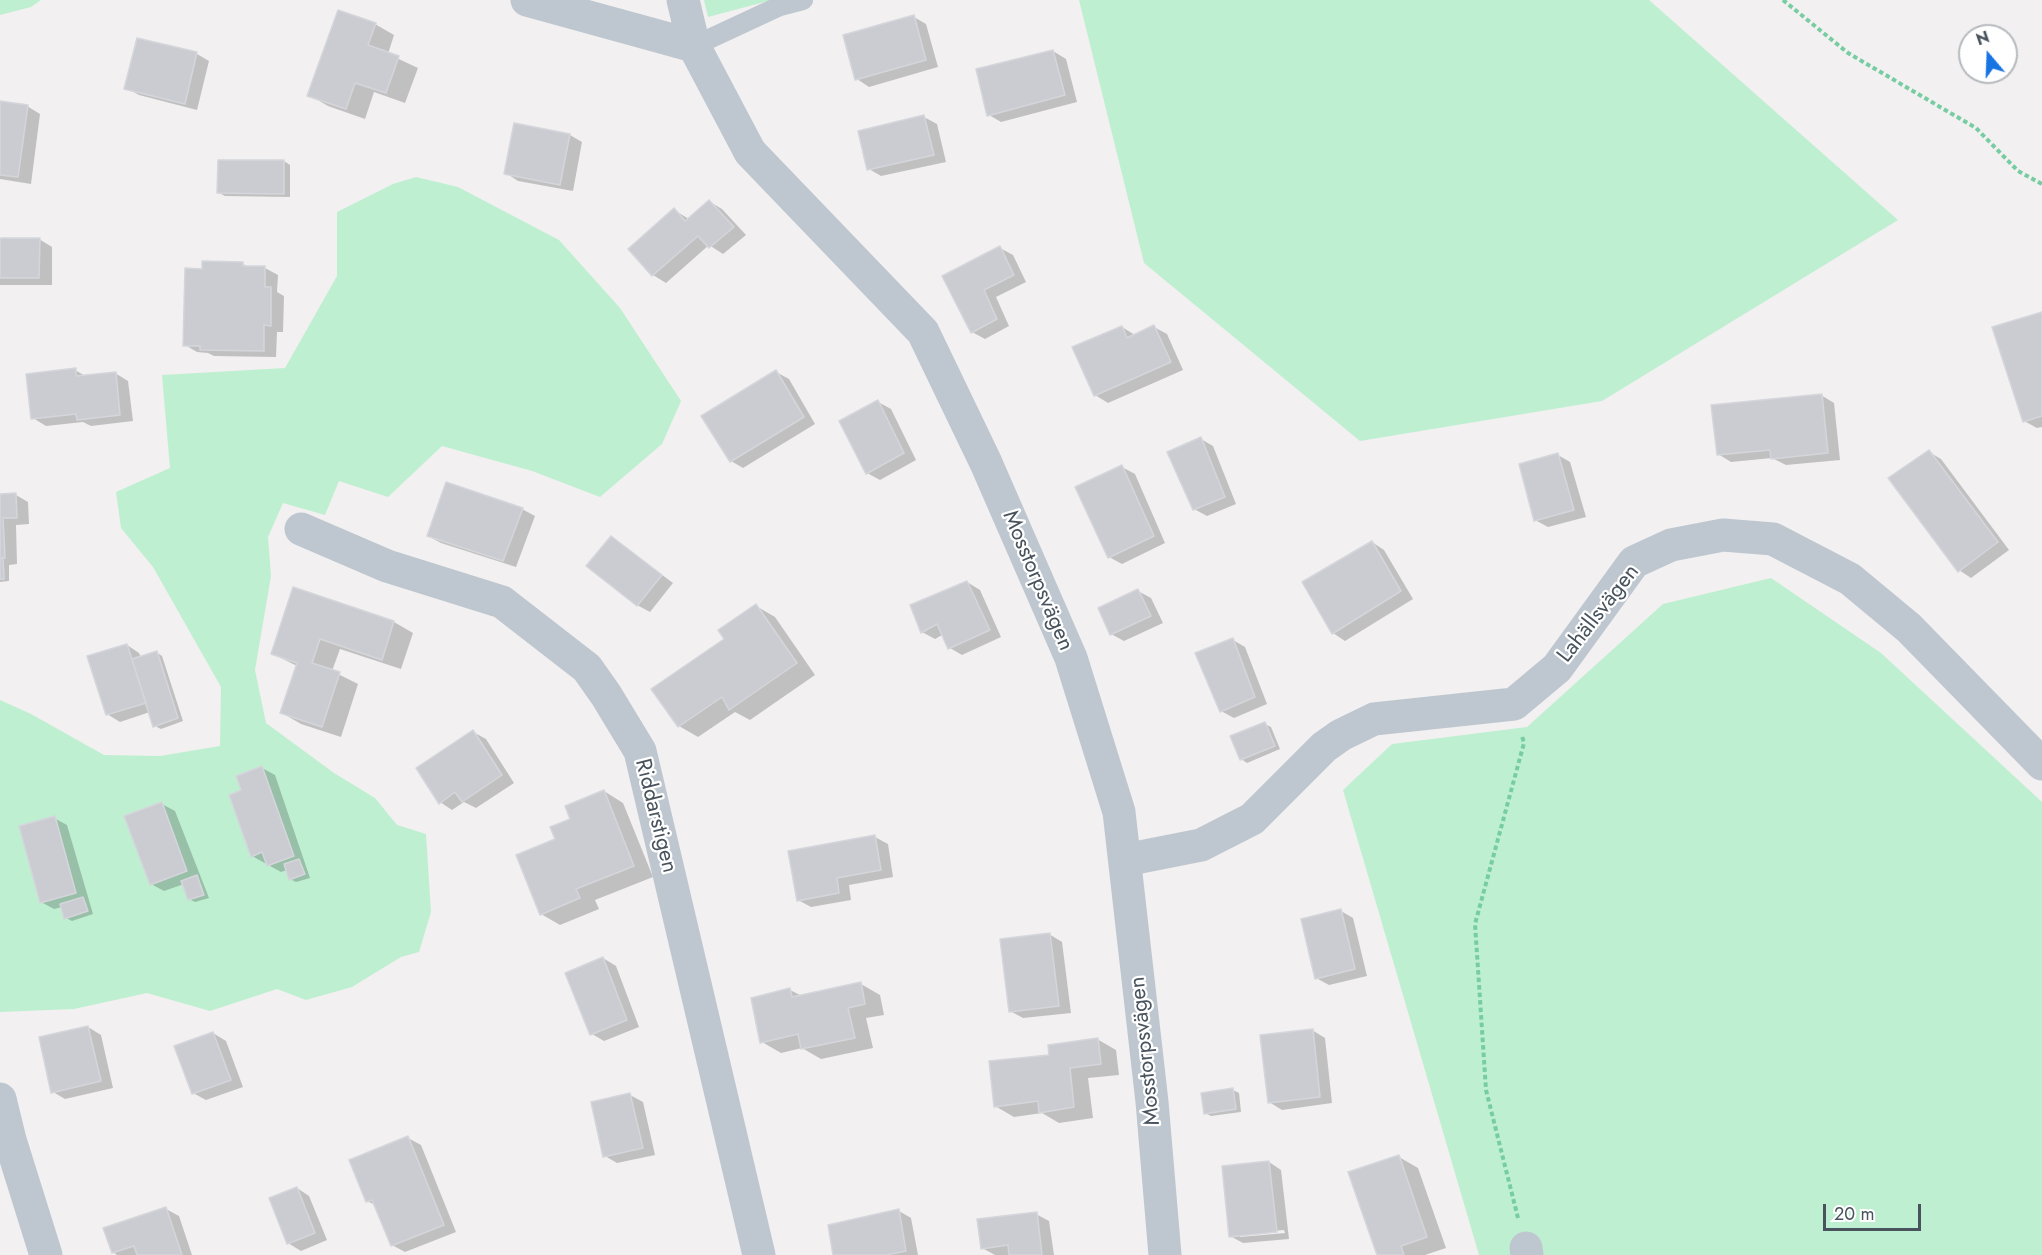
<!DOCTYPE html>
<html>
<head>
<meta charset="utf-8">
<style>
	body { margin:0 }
	#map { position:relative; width:2042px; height:1255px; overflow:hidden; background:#f2f0f0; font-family:Jost,sans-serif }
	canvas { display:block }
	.north { position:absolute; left:1958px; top:24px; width:60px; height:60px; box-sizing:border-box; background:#fff; border:2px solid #b6babe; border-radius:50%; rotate:341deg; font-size:16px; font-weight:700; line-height:24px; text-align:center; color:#48535d }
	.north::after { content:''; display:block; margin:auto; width:21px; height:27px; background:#1974e3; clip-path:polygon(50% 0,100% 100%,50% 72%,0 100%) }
	.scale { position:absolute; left:1823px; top:1204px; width:98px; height:27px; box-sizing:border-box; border:3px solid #48535d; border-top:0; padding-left:8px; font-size:18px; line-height:21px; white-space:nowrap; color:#48535d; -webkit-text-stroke:4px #fff; paint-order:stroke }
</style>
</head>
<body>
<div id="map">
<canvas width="2042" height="1255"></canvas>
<div class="north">N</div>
<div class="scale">20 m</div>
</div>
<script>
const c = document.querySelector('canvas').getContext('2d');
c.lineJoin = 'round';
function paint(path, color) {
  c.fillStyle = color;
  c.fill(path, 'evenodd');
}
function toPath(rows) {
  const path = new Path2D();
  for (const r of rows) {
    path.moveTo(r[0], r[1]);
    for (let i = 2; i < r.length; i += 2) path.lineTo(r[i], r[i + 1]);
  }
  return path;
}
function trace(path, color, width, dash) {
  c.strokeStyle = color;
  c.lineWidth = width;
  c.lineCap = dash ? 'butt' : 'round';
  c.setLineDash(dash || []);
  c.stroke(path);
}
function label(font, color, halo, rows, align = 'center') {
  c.font = font + ' Jost,sans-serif';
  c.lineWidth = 4.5;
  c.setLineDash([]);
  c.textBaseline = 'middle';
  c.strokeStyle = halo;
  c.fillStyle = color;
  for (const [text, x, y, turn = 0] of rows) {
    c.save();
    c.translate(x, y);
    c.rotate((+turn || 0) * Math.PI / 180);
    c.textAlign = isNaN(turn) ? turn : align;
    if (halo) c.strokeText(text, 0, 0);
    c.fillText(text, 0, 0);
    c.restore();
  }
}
paint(toPath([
	[0,0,41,0,31,7,0,15],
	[704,0,772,0,708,17],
	[1079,0,1649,0,1898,220,1602,401,1360,441,1144,263],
	[416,177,458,187,559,240,620,308,681,401,662,444,600,497,532,471,442,446,388,497,339,481,325,515,283,503,268,537,271,576,255,670,266,723,334,773,375,798,397,825,426,834,431,912,419,952,401,957,352,987,306,1000,277,989,210,1011,147,993,74,1009,0,1012,0,700,31,714,104,755,160,756,220,746,221,687,153,567,121,528,116,492,170,468,162,375,285,368,337,276,337,212,393,184],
	[1771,578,1881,653,2042,802,2042,1255,1479,1255,1343,790,1392,744,1527,727,1663,604]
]), '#bfefd1');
paint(toPath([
	[914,17,926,24,938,67,869,87,857,79],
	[375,24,394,35,388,54,418,68,405,103,374,92,365,119,328,106,309,95],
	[1053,51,1066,59,1077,102,1001,122,989,115],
	[197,54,209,61,197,110,139,95,126,88],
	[0,102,27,106,40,114,31,184,0,179],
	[924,117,937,124,946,162,881,176,869,169],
	[570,135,582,142,573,191,518,181,506,173],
	[284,161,290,165,290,197,225,196,219,193],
	[710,202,722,209,746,235,723,254,709,245,666,283,653,275,630,249,674,210,689,219],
	[0,239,39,239,52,247,52,285,0,285],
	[1000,248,1013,255,1026,282,996,297,1009,326,985,339,972,332,944,277],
	[243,264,249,267,265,268,278,275,277,292,284,296,283,332,277,332,276,357,214,356,208,353,197,352,185,345,203,271],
	[2042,314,2042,427,2037,428,2024,421],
	[1122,327,1135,335,1154,327,1167,334,1183,370,1108,403,1095,395],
	[75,370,87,377,115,373,128,381,133,421,91,426,83,422,46,426,33,418],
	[776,372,789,379,815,424,743,468,731,461],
	[1821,395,1834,403,1840,460,1786,465,1772,458,1731,462,1718,454],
	[878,402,891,409,916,460,880,480,867,473],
	[1201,439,1213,446,1236,504,1207,516,1194,509],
	[1929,452,1941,459,2009,550,1971,578,1959,570],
	[1558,455,1570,462,1586,517,1548,527,1535,520],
	[1122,467,1135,474,1165,543,1122,564,1109,557],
	[16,495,28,502,29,524,16,525,17,564,9,565,9,581,0,582,0,496],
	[522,509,535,516,516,567,441,543,428,536],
	[611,537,673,583,650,612,637,605],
	[1372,542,1384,550,1413,599,1345,641,1333,633],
	[967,582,980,590,1001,637,962,655,950,648,944,634,935,639,922,632],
	[294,589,394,622,413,633,401,669,340,649,332,671,358,684,341,737,301,724,282,713,297,666,273,654],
	[1138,591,1151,598,1163,623,1124,641,1111,634],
	[756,606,775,617,815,675,750,720,735,712,698,737,679,726,726,639],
	[1233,640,1245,647,1267,704,1234,718,1221,711],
	[127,645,139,653,141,658,156,652,162,656,183,721,161,729,155,726,150,712,120,722,107,714],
	[1265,724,1271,727,1280,749,1247,763,1241,759],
	[473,732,486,739,514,783,476,808,464,802,452,810,440,802],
	[262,768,275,775,310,878,296,882,290,879,287,870,281,872,252,856,243,791],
	[604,791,623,803,653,877,595,900,599,909,560,925,541,914,557,840,572,820],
	[162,804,175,811,209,898,195,902,189,899,184,884,164,891,151,884],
	[54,818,67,825,93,914,72,921,66,918,62,907,54,909,41,902],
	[875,837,888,844,893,877,849,885,851,900,811,907,798,900],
	[1341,911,1353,918,1367,976,1329,985,1316,978],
	[1049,934,1062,942,1071,1013,1023,1018,1010,1011],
	[603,958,616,966,639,1027,604,1041,592,1034],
	[861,984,880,995,884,1015,866,1018,873,1048,821,1059,802,1048,781,1053,762,1042,790,990,802,996],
	[88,1027,101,1035,113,1088,65,1099,53,1092],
	[1312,1030,1325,1038,1332,1103,1282,1110,1269,1102],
	[213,1033,226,1041,243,1087,206,1100,193,1093],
	[1097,1039,1116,1050,1119,1075,1088,1078,1093,1118,1059,1123,1042,1113,1014,1117,995,1106,1050,1056],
	[1233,1090,1239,1093,1241,1112,1211,1116,1205,1113],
	[630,1095,643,1102,655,1155,617,1163,605,1156],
	[408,1138,421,1145,456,1232,405,1252,392,1245,377,1206,367,1201],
	[1399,1157,1418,1168,1446,1248,1425,1255,1378,1255],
	[1269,1162,1281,1170,1289,1239,1243,1243,1230,1236],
	[1284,1230,1285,1233,1240,1237,1240,1234],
	[297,1188,309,1196,327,1240,301,1251,288,1243],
	[166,1209,179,1216,192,1255,117,1255,113,1252],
	[899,1211,911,1218,918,1255,834,1255],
	[1036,1214,1049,1221,1054,1255,995,1255,982,1248]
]), '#0003');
const building = toPath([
	[338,10,376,23,368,45,399,56,386,93,355,83,346,109,307,96,338,10],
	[914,15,926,60,855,80,843,35,914,15],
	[137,38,197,52,185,104,124,89,137,38],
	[1053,50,1065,95,987,116,976,69,1053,50],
	[0,101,28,105,18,177,0,175,0,101],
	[924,115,934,155,867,170,858,131,924,115],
	[514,123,570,134,560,185,504,174,514,123],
	[218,160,284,160,284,194,217,193,218,160],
	[709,200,734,227,709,248,698,236,652,276,628,249,674,208,685,221,709,200],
	[0,238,40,238,39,278,0,278,0,238],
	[1000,246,1014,275,984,290,997,319,971,333,942,276,1000,246],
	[202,261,243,262,243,266,265,266,265,287,271,287,271,326,264,325,264,351,200,350,200,346,183,346,185,268,202,269,202,261],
	[2042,312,2042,416,2023,422,1992,327,2042,312],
	[1154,325,1171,362,1094,396,1072,347,1122,326,1127,338,1154,325],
	[76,368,76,376,116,372,120,415,77,420,76,414,31,419,26,374,76,368],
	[776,370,804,417,730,462,701,416,776,370],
	[1822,394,1828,453,1771,459,1770,450,1717,455,1711,405,1822,394],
	[878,400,904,453,866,474,839,421,878,400],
	[1201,437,1225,497,1193,510,1167,452,1201,437],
	[1929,450,1998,542,1958,572,1888,478,1929,450],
	[1558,453,1574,510,1534,521,1519,464,1558,453],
	[1122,465,1154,536,1108,558,1075,487,1122,465],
	[446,482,523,508,503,561,427,536,446,482],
	[16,493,17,518,3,518,5,558,0,558,0,494,16,493],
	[611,536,662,575,637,606,586,566,611,536],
	[1372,541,1401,591,1332,634,1302,582,1372,541],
	[0,558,3,558,4,579,0,579,0,558],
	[967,581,990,630,948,649,937,624,921,633,910,605,967,581],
	[293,587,394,621,382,660,320,639,312,663,340,672,322,727,280,713,297,663,271,654,293,587],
	[1138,589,1151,616,1110,635,1098,608,1138,589],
	[756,604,797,663,729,710,722,697,678,727,651,689,724,639,718,630,756,604],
	[1233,638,1255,697,1220,712,1195,653,1233,638],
	[127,644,146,703,106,715,87,656,127,644],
	[157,651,178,718,153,727,132,659,157,651],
	[1265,722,1275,746,1240,760,1230,736,1265,722],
	[473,730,502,775,462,802,455,792,439,804,416,768,473,730],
	[262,766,294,856,267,866,262,852,251,857,229,795,241,790,236,776,262,766],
	[604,790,634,866,576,889,580,898,540,915,516,855,555,839,550,827,570,819,565,806,604,790],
	[162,802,187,871,150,885,124,816,162,802],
	[55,816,76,893,40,903,19,826,55,816],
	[875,835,881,870,837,878,839,893,797,901,788,851,875,835],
	[299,859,305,874,289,880,284,864,299,859],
	[197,875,204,895,188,900,181,881,197,875],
	[83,897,88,911,64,919,60,904,83,897],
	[1341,909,1355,969,1315,979,1301,919,1341,909],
	[1050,933,1059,1006,1009,1012,1000,939,1050,933],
	[603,957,627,1020,590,1035,565,973,603,957],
	[861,982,865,1004,848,1008,855,1038,801,1049,798,1034,760,1043,751,998,790,988,792,997,861,982],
	[88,1026,101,1081,51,1093,39,1037,88,1026],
	[1313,1029,1320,1097,1268,1103,1260,1035,1313,1029],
	[213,1032,231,1080,192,1094,174,1046,213,1032],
	[1098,1038,1101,1064,1070,1068,1074,1107,1039,1113,1038,1101,994,1107,989,1061,1049,1055,1048,1045,1098,1038],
	[1233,1088,1236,1109,1204,1114,1201,1093,1233,1088],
	[630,1093,643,1148,603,1157,591,1102,630,1093],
	[408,1136,444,1225,391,1246,372,1200,366,1202,349,1160,408,1136],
	[1399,1155,1427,1237,1401,1246,1404,1255,1377,1255,1348,1172,1399,1155],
	[1269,1161,1277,1232,1229,1237,1222,1166,1269,1161],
	[297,1187,315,1233,287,1244,269,1198,297,1187],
	[166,1207,182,1255,137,1255,134,1246,112,1253,103,1228,166,1207],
	[899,1209,906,1251,886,1255,833,1255,828,1225,899,1209],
	[1037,1212,1042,1255,1009,1255,1008,1245,981,1249,977,1219,1037,1212]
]);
paint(building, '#caccd2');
trace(building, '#d4d6db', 1.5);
trace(toPath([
	[1783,0,1848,53,1976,128,2018,171,2042,184],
	[1518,1218,1486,1090,1475,924,1524,743,1522,736]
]), '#77cda2', 4, [4.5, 3]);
trace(toPath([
	[694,46,780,6,803,0]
]), '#bec7cf', 20);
trace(toPath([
	[527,0,694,46],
	[683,0,694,46,750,152,923,332,986,463,1071,658,1119,812,1152,1102,1165,1255],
	[301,529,387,566,502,602,587,668,606,695,640,751,759,1255],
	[1125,860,1201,845,1252,819,1324,747,1341,735,1374,719,1514,704,1557,668,1634,562,1671,545,1723,535,1773,539,1850,579,1909,628,2042,764],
	[0,1099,10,1140,46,1255],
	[1526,1248,1527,1255]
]), '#bec7cf', 33);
label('22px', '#48535d', '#fff', [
	["Mosstorpsvägen",1037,581,67],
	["Lahällsvägen",1599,614,-52],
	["Riddarstigen",655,816,76],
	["Mosstorpsvägen",1146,1051,-96]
]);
</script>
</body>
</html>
